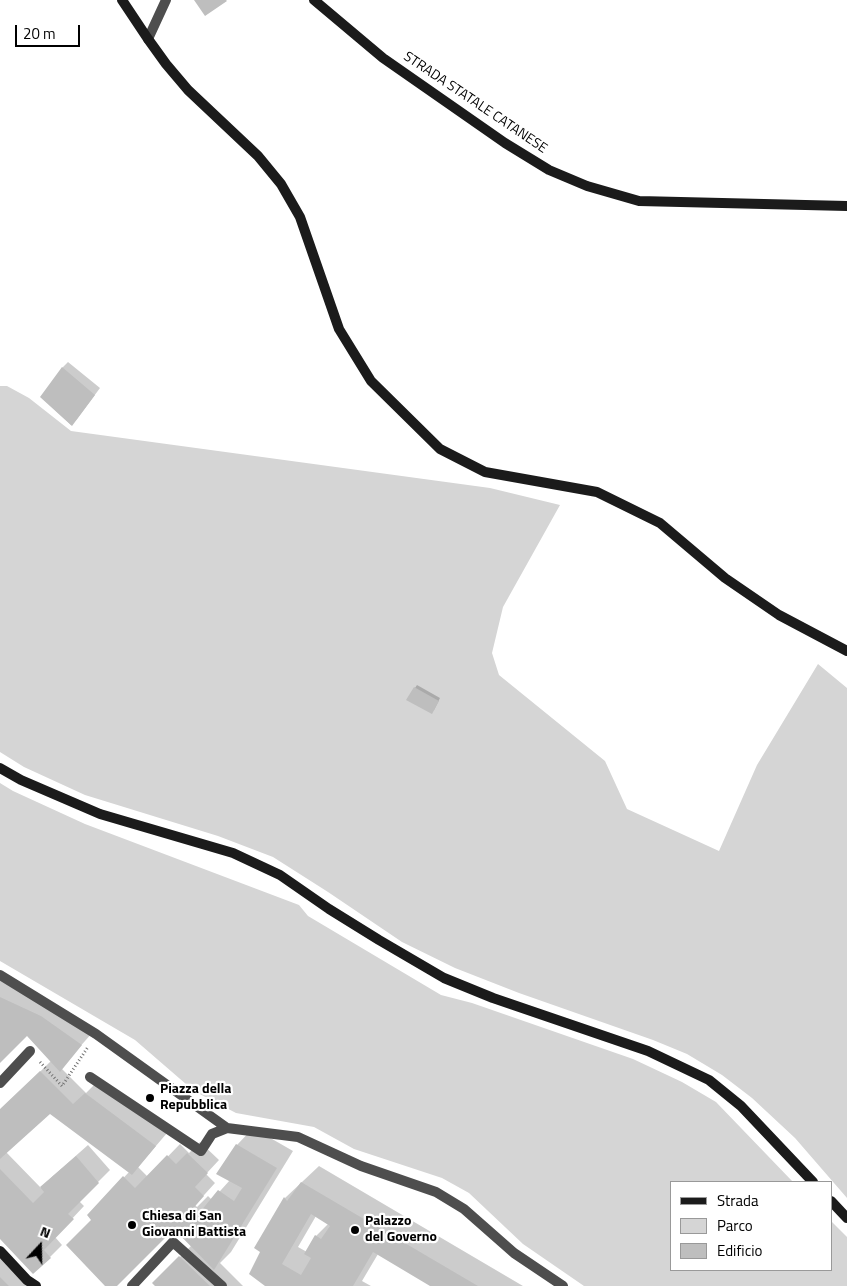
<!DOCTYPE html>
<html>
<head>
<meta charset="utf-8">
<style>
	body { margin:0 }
	#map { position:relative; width:847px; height:1286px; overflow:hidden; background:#fff; font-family:"Titillium Web",sans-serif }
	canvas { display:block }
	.legend { position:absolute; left:670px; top:1181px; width:162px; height:90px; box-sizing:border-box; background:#fff; border:1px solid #999; margin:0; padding:6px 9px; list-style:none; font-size:15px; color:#000 }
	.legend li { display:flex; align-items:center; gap:10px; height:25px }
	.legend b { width:25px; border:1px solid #999 }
	.north { position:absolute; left:15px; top:1221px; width:50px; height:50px; -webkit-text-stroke:4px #fff; paint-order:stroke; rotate:21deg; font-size:14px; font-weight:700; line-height:20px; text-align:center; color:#000 }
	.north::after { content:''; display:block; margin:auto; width:18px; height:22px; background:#000; clip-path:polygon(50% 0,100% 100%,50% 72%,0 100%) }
	.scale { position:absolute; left:15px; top:25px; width:65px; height:22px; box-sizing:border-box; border:2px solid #000; border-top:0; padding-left:6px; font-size:15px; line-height:18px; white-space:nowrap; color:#000; -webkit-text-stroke:4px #fff; paint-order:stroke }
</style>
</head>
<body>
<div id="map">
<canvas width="847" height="1286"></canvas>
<ul class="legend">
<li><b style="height:6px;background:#1b1b1b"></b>Strada</li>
<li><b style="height:14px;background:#d5d5d5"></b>Parco</li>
<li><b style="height:14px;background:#bebebe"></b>Edificio</li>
</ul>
<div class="north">N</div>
<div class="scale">20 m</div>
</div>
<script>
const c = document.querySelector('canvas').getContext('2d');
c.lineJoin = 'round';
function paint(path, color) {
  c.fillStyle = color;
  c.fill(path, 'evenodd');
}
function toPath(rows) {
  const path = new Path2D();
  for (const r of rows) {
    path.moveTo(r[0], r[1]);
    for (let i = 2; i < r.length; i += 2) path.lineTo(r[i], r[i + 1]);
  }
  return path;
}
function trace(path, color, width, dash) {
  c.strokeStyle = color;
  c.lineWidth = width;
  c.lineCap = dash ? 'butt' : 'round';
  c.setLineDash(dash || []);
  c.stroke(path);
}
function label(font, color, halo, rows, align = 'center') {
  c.font = font + ' "Titillium Web",sans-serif';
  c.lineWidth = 4.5;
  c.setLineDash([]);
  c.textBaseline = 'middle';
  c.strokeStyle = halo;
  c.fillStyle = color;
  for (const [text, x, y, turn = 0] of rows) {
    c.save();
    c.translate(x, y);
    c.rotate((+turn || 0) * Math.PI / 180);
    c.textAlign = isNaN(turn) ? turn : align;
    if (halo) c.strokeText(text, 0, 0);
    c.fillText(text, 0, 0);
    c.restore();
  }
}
paint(toPath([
	[0,386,7,386,29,398,71,431,490,488,560,505,503,607,492,653,499,675,605,761,627,809,719,851,757,765,818,664,847,688,847,1198,795,1138,752,1098,722,1075,687,1054,653,1040,519,993,455,968,402,942,328,892,273,857,218,836,85,795,24,767,0,752],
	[0,783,13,791,85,824,299,905,308,916,441,995,472,1003,633,1059,682,1082,716,1102,793,1182,671,1182,671,1270,831,1270,831,1221,847,1237,847,1286,584,1286,523,1244,469,1193,442,1178,354,1149,314,1127,236,1113,194,1091,135,1040,0,961]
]), '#d5d5d5');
paint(toPath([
	[68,362,100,388,77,419,71,425,41,397,63,367],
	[417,685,440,698,434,710,415,688],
	[0,980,93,1032,61,1068,86,1093,97,1082,167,1133,138,1167,148,1177,180,1144,189,1153,200,1142,219,1160,206,1174,215,1183,195,1205,197,1207,208,1196,212,1200,230,1180,237,1145,253,1128,293,1151,231,1252,220,1263,243,1286,157,1286,154,1283,191,1246,174,1228,115,1286,107,1286,93,1220,89,1215,129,1172,50,1112,6,1152,41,1188,53,1176,88,1145,110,1170,79,1201,84,1206,55,1237,62,1245,50,1257,0,1238,0,1111,51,1061,27,1034,0,1062],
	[319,1166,523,1286,433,1286,378,1254,362,1281,371,1286,267,1286,261,1251,256,1248,285,1198],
	[316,1216,329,1223,316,1236,307,1252,298,1247],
	[0,1252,32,1286,0,1286]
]), '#0003');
paint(toPath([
	[194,0,226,0,227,1,205,16],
	[62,367,95,395,72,426,40,397],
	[414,687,439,701,432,714,406,700],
	[0,997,41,1016,82,1045,60,1072,27,1036,0,1063],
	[40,1071,73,1104,85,1093,156,1146,132,1175,50,1114,0,1159,0,1109],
	[236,1144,277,1168,214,1270,174,1229,117,1286,105,1286,66,1245,91,1220,87,1215,123,1176,135,1188,167,1155,176,1164,187,1153,208,1173,195,1187,204,1196,190,1212,196,1217,218,1190,234,1201,242,1188,216,1174],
	[76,1156,99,1183,68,1214,74,1219,44,1250,51,1258,33,1274,0,1239,0,1169,33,1203,44,1192,40,1187],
	[301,1182,478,1286,430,1286,373,1252,353,1286,265,1286,249,1274,260,1252,254,1248,284,1197,287,1201],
	[311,1214,330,1226,321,1239,315,1235,304,1254,311,1258,301,1275,282,1264],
	[179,1256,210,1286,155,1286,152,1283],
	[0,1277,9,1286,0,1286]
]), '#bebebe');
trace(toPath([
	[40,1062,62,1086,88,1047]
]), '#707070', 3, [1, 2.5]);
trace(toPath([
	[148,39,166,0]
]), '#4e4e4e', 10);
trace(toPath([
	[0,975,96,1034,227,1128],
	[90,1077,201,1151,212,1134,227,1128,298,1137,361,1166,436,1192,464,1209,514,1253,563,1286],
	[0,1083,30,1051],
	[132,1286,173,1242,222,1286]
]), '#4e4e4e', 10);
trace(toPath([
	[122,0,148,39,166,64,188,90,258,156,281,184,300,217,339,329,371,381,440,449,485,472,597,492,660,523,725,578,779,615,847,651],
	[314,0,383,58,505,143,549,170,587,186,639,201,847,206],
	[0,768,21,780,100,814,233,853,280,875,329,909,379,940,444,978,493,998,648,1051,709,1080,741,1106,813,1182],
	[831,1201,847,1218],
	[0,1251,27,1280,36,1286]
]), '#1b1b1b', 10);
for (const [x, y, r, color] of [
	[150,1098,5,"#000"],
	[132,1225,5,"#000"],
	[355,1230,5,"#000"]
]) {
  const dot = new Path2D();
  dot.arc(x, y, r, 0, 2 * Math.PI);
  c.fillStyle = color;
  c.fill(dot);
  trace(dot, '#fff', 2);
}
label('14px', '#000', '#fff', [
	["STRADA STATALE CATANESE",475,103,34]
]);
label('bold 14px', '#000', '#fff', [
	["Piazza della",160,1090],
	["Repubblica",160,1106],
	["Chiesa di San",142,1217],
	["Giovanni Battista",142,1233],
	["Palazzo",365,1222],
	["del Governo",365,1238]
], 'left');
</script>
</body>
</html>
